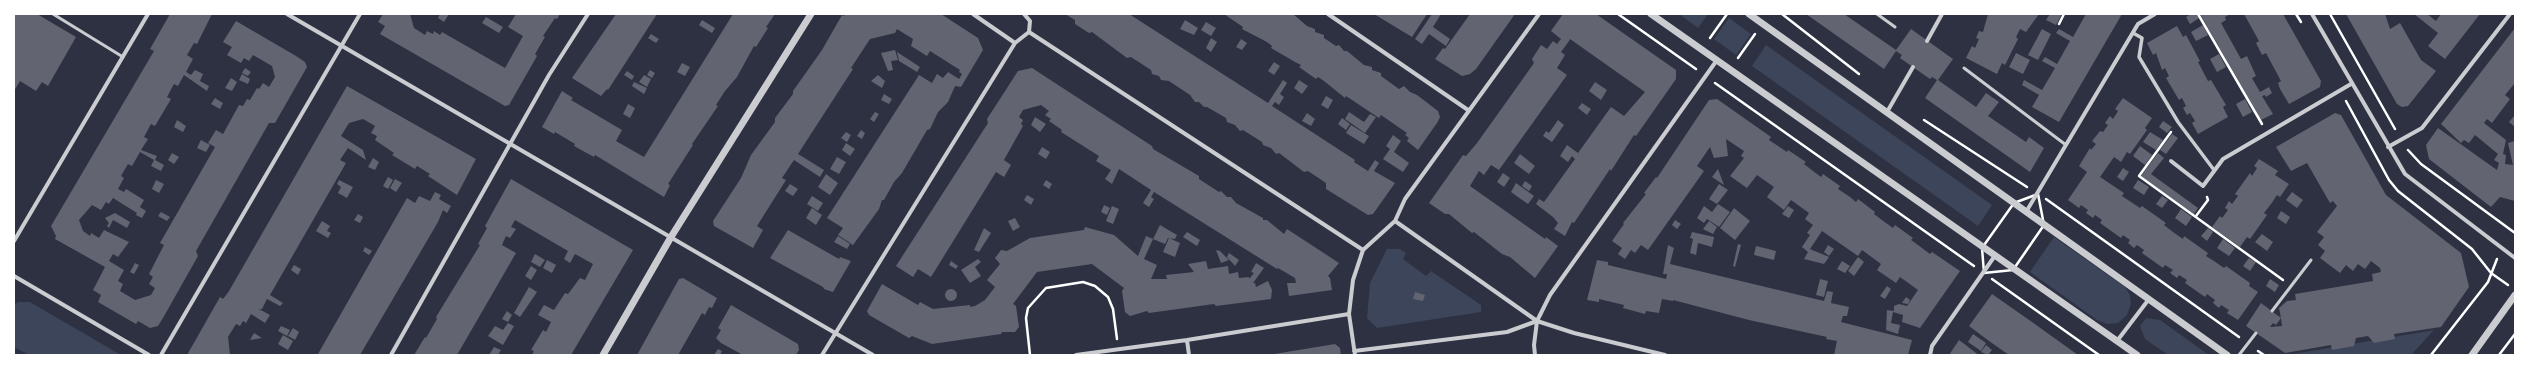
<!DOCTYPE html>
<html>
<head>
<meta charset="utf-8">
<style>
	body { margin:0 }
	#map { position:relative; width:2529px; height:369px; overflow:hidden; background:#2d3142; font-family:Manrope,sans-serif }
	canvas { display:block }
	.frame { position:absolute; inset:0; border:15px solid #fff; pointer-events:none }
</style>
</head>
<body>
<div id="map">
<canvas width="2529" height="369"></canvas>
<div class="frame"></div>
</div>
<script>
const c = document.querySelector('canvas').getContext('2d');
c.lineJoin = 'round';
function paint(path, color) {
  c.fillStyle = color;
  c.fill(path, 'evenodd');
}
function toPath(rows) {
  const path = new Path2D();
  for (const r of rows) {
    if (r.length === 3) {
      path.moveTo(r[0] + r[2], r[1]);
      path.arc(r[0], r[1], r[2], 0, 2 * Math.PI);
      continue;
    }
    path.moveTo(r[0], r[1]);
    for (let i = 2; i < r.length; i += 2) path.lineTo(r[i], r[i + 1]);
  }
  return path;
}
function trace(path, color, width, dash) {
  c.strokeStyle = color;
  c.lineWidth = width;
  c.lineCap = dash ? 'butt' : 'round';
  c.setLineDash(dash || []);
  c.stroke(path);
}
paint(toPath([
	[1679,14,1708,14,1698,28],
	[1729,18,1751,34,1736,55,1714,39],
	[1766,45,1992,205,1978,226,1752,66],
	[2054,237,2125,287,2130,295,2131,304,2127,315,2118,323,2107,324,2097,320,2030,272],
	[1387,249,1400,249,1406,253,1403,259,1426,276,1431,271,1481,305,1481,312,1377,328,1367,318,1370,283],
	[19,302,30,302,121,355,29,355,14,347,14,304],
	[2146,318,2160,320,2209,355,2168,355,2145,339,2140,326],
	[2434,330,2411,355,2287,355]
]), '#3c4559');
paint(toPath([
	[15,14,37,14,76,37,48,86,42,82,36,91,20,81,14,91],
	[170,14,212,14,197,44,194,43,187,55,193,59,186,72,191,75,195,70,203,74,200,81,209,86,207,91,184,75,178,86,174,84,167,97,171,99,155,126,151,124,144,137,148,139,141,150,157,156,155,160,164,165,161,171,151,166,154,160,140,152,132,166,128,164,121,176,124,178,118,189,124,192,126,189,144,200,140,207,146,211,142,218,136,215,137,213,113,198,109,204,106,202,101,210,92,205,79,220,83,231,90,236,91,233,99,238,104,230,129,242,118,257,113,254,109,261,124,270,118,281,123,284,120,291,135,300,151,295,155,288,149,284,153,277,149,274,164,245,160,243,215,147,208,143,216,130,223,134,239,105,243,106,247,99,250,100,257,88,259,89,263,83,269,87,275,77,272,66,253,55,249,61,244,58,241,63,227,55,232,47,223,42,236,21,296,56,305,62,307,67,275,123,269,123,216,216,196,251,198,256,163,318,158,326,150,328,138,321,136,324,98,302,101,295,93,290,105,267,55,239,56,236,51,226,154,51,150,49],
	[383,14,410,14,414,28,425,35,427,31,433,34,434,31,440,35,442,32,505,68,523,36,508,27,516,14,560,14,557,19,555,18,543,36,545,37,535,54,537,56,509,105,505,106,380,34,385,26,378,22],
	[440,14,449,14,444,22,438,18],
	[616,14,657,14,608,90,607,89,601,96,572,78],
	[733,14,775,14,766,27,768,28,756,47,754,46,737,77,725,91,716,105,718,106,692,144,693,145,668,184,670,185,664,197,595,155,594,157,574,146,575,144,555,132,554,134,542,127,562,91,573,98,571,100,622,130,616,141,644,157],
	[845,14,941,14,978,38,983,50,961,87,955,86,948,102,938,112,930,129,927,130,902,173,894,182,884,200,882,200,879,209,853,245,838,235,843,228,827,218,919,75,932,83,937,74,943,78,948,72,959,79,962,74,959,72,960,70,930,51,927,56,911,46,913,39,897,29,895,33,870,39,851,68,853,69,798,154,824,170,820,177,794,160,782,178,786,180,757,226,763,230,753,248,714,226,713,221,741,178,751,155,775,122,775,118,793,94,793,91,822,50,842,15,844,16],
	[1065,14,1129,14,1268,103,1283,80,1287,83,1280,94,1284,97,1279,105,1275,102,1272,106,1355,160,1354,162,1368,171,1375,160,1379,163,1374,171,1395,183,1373,214,1368,215,1326,189,1326,183,1308,171,1304,172,1279,153,1276,154,1271,148,1263,145,1262,142,1243,130,1240,131,1235,125,1227,122,1226,118,1207,107,1204,107,1199,102,1195,102,1190,95,1169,81,1161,80,1159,76,1152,74,1151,70,1131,57,1127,58,1092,32,1089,33,1075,24,1075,20],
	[1224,14,1293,14,1307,26,1315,29,1315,32,1324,35,1324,38,1336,46,1339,45,1344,51,1347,51,1364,65,1372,67,1372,70,1381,73,1381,76,1399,89,1404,86,1410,92,1417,95,1438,111,1440,117,1437,123,1418,150,1407,141,1409,138,1405,135,1407,133,1381,115,1379,118,1346,96,1345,98,1324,81,1318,77,1316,79,1299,67,1301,65,1295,62,1271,48,1272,46,1267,42,1242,29,1243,27],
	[1374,14,1427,14,1412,37],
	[1432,14,1441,14,1433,27,1450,39,1446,46,1429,34,1422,44,1415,39],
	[1470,14,1515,14,1476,69,1470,74,1462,76,1435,59,1443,48,1445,49],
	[1563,14,1596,14,1676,70,1676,79,1636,136,1634,135,1611,171,1610,169,1574,223,1572,222,1565,236,1554,229,1558,223,1553,217,1536,204,1539,199,1544,202,1575,159,1572,156,1568,162,1560,156,1567,145,1578,153,1611,107,1624,116,1645,92,1570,39,1569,41,1561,52,1565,55,1557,68,1567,75,1499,170,1491,165,1484,175,1479,171,1470,186,1545,239,1546,237,1558,246,1535,278,1510,257,1502,254,1474,232,1472,233,1449,214,1445,214,1429,203,1463,155,1466,156,1477,143,1517,87,1534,63,1532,59,1541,45,1547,49,1553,41,1557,44,1561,39,1551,31],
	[1806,14,1844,14,1896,50,1911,29,1953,59,1938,80,1976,107,1986,93,1999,102,1988,116,2026,142,2029,137,2044,148,2030,172,1925,98,1937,80,1932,77,1930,79,1900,58,1902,55,1896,51,1884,69],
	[1988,14,2039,14,2026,32,2020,29,2016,37,2018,39,2005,65,2002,63,1997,74,1966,58,1972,46,1975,48,1979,39,1976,38,1979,31,1983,32],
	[2050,14,2062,14,2056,25,2046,20],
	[2086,14,2122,14,2059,122,2032,107,2039,95,2022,85,2024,80,2042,90,2055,68,2042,61,2045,57,2057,64,2070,41,2056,33,2059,29,2073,37],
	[2191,14,2196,14,2199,18,2190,24,2186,17],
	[2200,14,2230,14,2225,17,2226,20,2221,23,2241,59,2247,56,2256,76,2252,78,2260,92,2269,87,2272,93,2266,97,2265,95,2262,96,2273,114,2261,120],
	[2244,14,2283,14,2321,81,2320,87,2289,104,2280,89,2278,83,2281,81,2266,53,2262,55,2256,43,2259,41],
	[2346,14,2385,14,2390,29,2400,23,2421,60,2436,71,2408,106,2402,107,2397,104],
	[2414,14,2427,14,2436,21,2441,14,2480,14,2445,59,2428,46,2438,33],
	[486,17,503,27,499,33,482,23],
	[702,20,715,28,712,33,699,25],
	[1185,20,1198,28,1194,35,1180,29],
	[1206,22,1216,28,1211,36,1201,30],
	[2203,25,2208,35,2196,41,2191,32],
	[2177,26,2183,37,2186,35,2200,61,2198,62,2208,81,2211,80,2226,105,2223,107,2228,117,2198,134,2192,123,2195,121,2190,113,2187,115,2183,108,2186,106,2182,98,2179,100,2166,78,2169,76,2165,68,2162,70,2156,53,2153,55,2147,43],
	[2515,28,2515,83,2505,95,2510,99,2492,123,2487,119,2484,123,2506,140,2503,154,2506,155,2505,164,2513,165,2508,143,2515,141,2515,201,2500,197,2491,207,2429,159,2426,145,2438,128,2497,170,2499,163,2494,160,2498,154,2475,135,2469,143,2464,140,2461,143,2441,124],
	[2042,29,2051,34,2038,60,2028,55],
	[651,34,659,39,656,43,648,38],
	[1211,38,1217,42,1211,52,1206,48],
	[1241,39,1247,43,1242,50,1236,47],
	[895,50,898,60,891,61,893,70,888,71,881,53],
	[897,52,920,67,917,72,899,61],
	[2016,53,2030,60,2023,74,2009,67],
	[2219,54,2226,67,2217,72,2210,59],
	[1274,62,1280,66,1274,75,1268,71],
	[682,63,690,67,685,76,677,72],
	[245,68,251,72,248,76,242,73],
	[1032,68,1152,146,1153,149,1199,176,1199,179,1219,192,1221,191,1227,197,1231,197,1236,203,1263,218,1263,220,1267,220,1284,234,1287,229,1339,263,1328,276,1330,278,1332,290,1289,296,1287,283,1296,283,1295,278,1278,268,1277,269,1154,192,1151,197,1154,199,1149,207,1143,203,1151,190,1119,169,1112,184,1105,179,1111,170,1096,161,1099,156,1061,132,1062,130,1049,121,1051,119,1045,115,1049,111,1041,105,1023,110,1019,117,1023,120,1021,124,1023,126,1004,160,1011,165,1004,177,996,172,931,277,918,269,913,277,896,266,988,123,987,119,1018,71],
	[650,70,655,73,652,78,647,75],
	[627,71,634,76,632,80,624,75],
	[242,74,250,79,248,84,239,80],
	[644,75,651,79,647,87,639,82],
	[878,75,885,81,882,88,871,81],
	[231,78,237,82,232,91,225,88],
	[1299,80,1308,86,1302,94,1294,88],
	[634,82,647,88,644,94,632,86],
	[1595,82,1607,90,1601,100,1589,91],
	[347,86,476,159,457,195,428,176,430,174,417,166,415,169,392,155,394,153,375,140,377,136,371,133,375,126,363,119,349,123,341,136,363,150,366,160,348,148,340,160,346,163,270,295,283,303,280,306,267,299,262,309,259,309,270,315,265,323,251,314,246,323,243,321,240,326,236,324,228,337,230,355,187,355,220,297,223,299,229,291],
	[884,94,892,99,889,104,881,100],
	[1326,96,1333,100,1328,109,1321,105],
	[215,98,223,103,220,109,211,104],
	[2123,98,2152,118,2145,128,2147,130,2130,154,2127,152,2121,162,2114,157,2100,177,2124,193,2122,196,2140,208,2142,206,2166,223,2164,225,2173,232,2183,239,2184,236,2208,253,2206,256,2214,261,2224,268,2226,266,2250,283,2249,286,2258,292,2238,320,2227,313,2229,310,2221,305,2219,308,2213,303,2215,300,2207,294,2205,297,2185,283,2187,280,2179,275,2177,278,2170,273,2173,270,2165,265,2163,268,2142,253,2144,250,2137,245,2134,248,2128,243,2130,240,2123,235,2121,238,2100,223,2102,220,2095,215,2093,218,2086,213,2088,210,2081,205,2079,208,2068,200,2087,172,2079,166,2090,148,2091,150,2096,144,2092,141,2100,131,2103,132,2108,125,2105,123,2110,116,2113,119,2118,111,2115,109],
	[1717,99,1771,137,1769,140,1787,152,1788,150,1806,162,1804,164,1813,171,1821,177,1823,174,1840,186,1838,189,1850,197,1856,202,1858,199,1875,212,1874,214,1886,223,1893,228,1895,225,1913,238,1911,240,1918,245,1930,254,1932,252,1960,271,1920,328,1902,322,1903,315,1893,312,1891,323,1900,325,1898,334,1886,330,1887,310,1894,311,1894,306,1899,304,1907,306,1918,290,1900,277,1896,283,1877,270,1881,264,1862,250,1858,256,1822,231,1810,249,1829,257,1824,264,1804,259,1808,252,1802,247,1810,235,1807,233,1813,225,1805,219,1809,213,1791,200,1784,210,1767,197,1774,187,1757,175,1747,188,1730,176,1744,158,1741,156,1744,151,1726,139,1728,156,1714,158,1710,147,1697,166,1704,171,1648,250,1641,245,1635,253,1631,250,1625,259,1618,254,1622,248,1612,241,1624,224,1623,223,1646,194,1644,193,1656,177,1657,178,1709,100],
	[2245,99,2252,112,2243,117,2236,104],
	[1582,103,1591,109,1587,115,1578,108],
	[628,104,635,108,630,118,623,114],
	[875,112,879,114,874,122,870,119],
	[1349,112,1364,122,1370,114,1376,117,1365,133,1345,119],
	[1307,113,1315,119,1311,126,1302,121],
	[2335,113,2341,115,2386,195,2461,253,2469,287,2441,327,2394,334,2395,339,2374,343,2368,336,2356,338,2354,346,2332,350,2331,345,2285,353,2246,326,2261,303,2281,318,2279,308,2287,301,2296,300,2295,294,2373,281,2372,274,2381,272,2380,268,2371,261,2365,269,2358,264,2353,271,2346,265,2340,273,2320,258,2325,251,2318,245,2324,237,2317,232,2337,206,2333,201,2330,203,2307,163,2291,171,2276,147],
	[2281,318,2282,326,2270,327,2273,323,2276,325],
	[2515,115,2515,127,2509,122],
	[1035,117,1046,124,1040,132,1031,125],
	[1342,118,1350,124,1346,130,1338,124],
	[177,120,186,126,183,132,174,127],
	[1558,120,1564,125,1552,142,1543,136,1546,131,1549,133],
	[2163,121,2172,127,2167,133,2159,127],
	[1351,125,1369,136,1364,144,1346,133],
	[861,130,865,133,862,139,857,136],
	[846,132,851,135,847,142,841,138],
	[2150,132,2163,140,2156,150,2143,142],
	[2172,134,2178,138,2166,154,2160,150],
	[1393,135,1401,141,1394,152,1409,163,1403,172,1383,159,1390,149,1386,146],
	[201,140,210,145,206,152,197,148],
	[846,143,855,149,850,156,842,150],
	[2140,146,2152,155,2145,165,2133,156],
	[1042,147,1050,152,1046,159,1038,154],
	[172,153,179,157,174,164,168,160],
	[2158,153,2164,158,2151,174,2198,208,2194,214,2141,176],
	[1520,154,1535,166,1529,174,1514,163],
	[837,157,846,162,839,174,830,169],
	[373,158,379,162,375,170,368,167],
	[2259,159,2278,171,2275,175,2289,184,2280,197,2277,195,2271,204,2264,213,2267,215,2250,239,2247,237,2240,247,2212,227,2220,216,2222,218,2228,210,2225,208,2229,201,2232,204,2238,196,2235,194,2250,173,2252,176,2257,168,2254,166],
	[2123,168,2129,172,2123,181,2117,177],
	[1718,169,1724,185,1712,177],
	[1503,173,1510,178,1504,187,1497,182],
	[826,174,838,183,830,195,818,187],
	[388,177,393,180,388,189,383,186],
	[395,179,402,183,396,192,390,188],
	[511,179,633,250,571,355,532,355,534,351,531,350,543,330,546,332,551,322,538,315,544,305,554,310,565,293,568,294,580,278,585,280,593,264,575,254,570,263,564,259,568,251,515,220,511,227,516,229,510,238,506,236,502,245,516,253,457,355,414,355,425,337,426,338,437,319,436,317,480,245,478,244,487,228,485,226],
	[156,180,164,184,159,193,152,189],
	[339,180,353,187,347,198,338,193,341,187,337,184],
	[1046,180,1052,184,1049,189,1043,185],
	[2138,180,2149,187,2144,195,2133,188],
	[1525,181,1532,186,1529,191,1522,186],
	[1516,183,1534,196,1528,204,1515,195,1518,191,1515,195,1511,192],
	[790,184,798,189,793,196,785,191],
	[1719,184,1728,190,1717,204,1709,199],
	[435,192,441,195,439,199,451,206,447,213,443,210,438,222,360,355,318,354,407,198,415,203,419,196,430,201],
	[2292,192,2303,200,2297,208,2286,200],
	[1027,195,1034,199,1031,205,1024,200],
	[812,196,823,203,818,211,807,204],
	[2162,196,2168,200,2162,208,2156,204],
	[1718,204,1730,212,1719,227,1707,219,1704,223,1697,218,1704,206,1712,212],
	[1104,205,1110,208,1107,215,1101,212],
	[1112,206,1119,209,1113,224,1106,221],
	[1788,206,1794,210,1789,218,1782,214],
	[812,208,822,215,816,225,806,218],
	[1734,208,1750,221,1735,240,1720,228],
	[2181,209,2192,217,2186,226,2175,218],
	[2281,211,2290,217,2286,224,2277,218],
	[161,212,170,217,167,221,158,216],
	[115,213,130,222,127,228,113,220,109,228,107,226,109,223,105,218],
	[358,214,363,217,360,223,354,220],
	[1015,218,1020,227,1013,231,1008,221],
	[1675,220,1681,224,1677,229,1672,225],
	[322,221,330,226,327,231,331,233,328,238,316,231],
	[1709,221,1717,227,1713,234,1703,229],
	[1160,225,1177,235,1175,239,1168,238,1165,244,1153,239,1144,259,1157,265,1151,279,1167,279,1166,275,1194,272,1188,264,1206,261,1208,269,1228,266,1229,274,1238,272,1239,278,1249,277,1249,279,1254,273,1251,272,1256,263,1264,268,1253,283,1255,283,1256,287,1268,281,1272,290,1271,299,1216,306,1214,304,1149,313,1147,311,1130,316,1125,312,1122,291,1124,288,1092,264,1037,272,1013,304,1016,306,1019,327,1015,332,1002,332,1001,334,932,344,912,336,909,338,869,315,867,311,882,284,918,305,920,302,933,309,970,305,970,307,975,306,985,300,995,287,987,280,1000,264,995,258,1001,250,1007,251,1030,238,1084,230,1085,227,1114,235,1138,256,1146,236,1153,239],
	[984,228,991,233,979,252,974,250],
	[2208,228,2213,232,2207,241,2201,236],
	[788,230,839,259,840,257,851,261,833,292,824,289,823,287,770,258],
	[1187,232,1200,240,1197,246,1183,237],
	[1692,232,1714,237,1712,247,1698,243,1696,255,1690,253,1693,239,1690,238],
	[2262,234,2273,242,2267,251,2255,242],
	[838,236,850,244,847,249,834,242],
	[1169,238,1180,243,1175,257,1163,252],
	[2223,239,2235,248,2229,256,2217,248],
	[1738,244,1741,245,1735,267,1733,266],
	[1668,245,1674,248,1670,264,1824,301,1827,291,1833,292,1831,303,1849,307,1847,316,1843,316,1841,322,1912,340,1908,355,1834,355,1837,341,1826,339,1827,337,1749,320,1673,300,1673,301,1662,299,1659,313,1646,311,1645,314,1623,308,1624,305,1599,299,1599,302,1587,300,1597,260,1608,262,1608,265,1666,279,1667,274,1663,274],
	[1828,245,1834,249,1829,256,1824,252],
	[1756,246,1776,251,1774,260,1754,255],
	[365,247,372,251,369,255,363,251],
	[1216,250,1220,251,1229,260,1221,263],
	[1229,253,1239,260,1235,266,1227,257],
	[535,254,545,260,540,267,531,262],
	[1858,257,1864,262,1854,276,1848,271],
	[2249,258,2256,262,2250,271,2243,266],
	[978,259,981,262,975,267,981,276,970,283,961,270],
	[547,260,556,265,552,273,543,268],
	[951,261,958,266,956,269,949,265],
	[1842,261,1850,266,1845,273,1837,269],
	[135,263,139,265,134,274,130,272],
	[294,265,301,269,298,275,291,270],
	[531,266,537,270,531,280,525,276],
	[683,278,717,298,712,308,709,307,705,315,702,313,678,355,637,355,679,279],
	[1820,279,1828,281,1824,297,1816,295],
	[2270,279,2279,285,2275,292,2266,286],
	[1887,286,1891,289,1885,299,1880,296],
	[529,287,537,292,520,317,514,313],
	[951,295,6],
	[1415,292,1425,295,1423,301,1413,299],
	[1992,294,2032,322,2078,355,2009,355,1989,341,1969,326],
	[1906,297,1910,300,1908,304,1902,303],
	[731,305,798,344,799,350,796,355,743,355,721,343,716,338,721,330,718,328],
	[507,311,512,315,508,322,502,319],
	[508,323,514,326,503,345,488,336,495,326,503,330],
	[281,326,290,330,287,336,278,331],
	[293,328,299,332,295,340,288,336],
	[254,333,262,338,250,340],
	[1973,334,1986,343,1981,351,1968,342],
	[283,335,293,341,288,350,278,344],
	[1959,340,1976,353,1979,355,1949,355],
	[1335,344,1340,348,1341,355,1268,355],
	[1986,345,1992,350,1988,355,1981,352],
	[494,347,501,350,498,355,489,355],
	[718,349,722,351,720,355,714,355]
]), '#626471');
trace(toPath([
	[1618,14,1696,69],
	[1782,14,1859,74],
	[2198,14,2262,124],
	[2296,14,2301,22],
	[2330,14,2395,129],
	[2059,24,2064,14],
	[1710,38,1727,14],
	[1738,58,1755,34],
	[1715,83,1974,266],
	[2346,101,2389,180,2398,191,2472,249,2491,273,2508,285],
	[1924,120,2027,187],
	[2171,132,2139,176,2283,280],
	[2408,150,2421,164,2515,233],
	[2038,194,2044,225,2013,270,1984,273,1982,248,2014,203,2038,194],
	[2046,199,2239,337],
	[2196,216,2208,200,2207,197],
	[1992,279,2099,355],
	[2258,351,2264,355],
	[1030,355,1026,318,1028,308,1046,288,1083,282,1095,286,1108,297,1113,309,1117,339],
	[2431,355,2488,282,2497,259],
	[2499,355,2515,334]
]), '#fff', 2.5);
trace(toPath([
	[53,14,123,57],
	[1877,14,1895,27],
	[1964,68,2066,145],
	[2272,311,2311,260],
	[2239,355,2256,333]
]), '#caccd0', 3);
trace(toPath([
	[2133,33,2142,38,2139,57,2178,122,2214,170]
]), '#caccd0', 3.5);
trace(toPath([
	[287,14,873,355],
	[973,14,1015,43],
	[1328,14,1468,110],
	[2312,14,2405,174,2515,258],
	[1029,32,1363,250],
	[1927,41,1942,14],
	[1887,112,1913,67],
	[2388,147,2422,128,2510,14],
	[2171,161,2203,186,2223,159,2351,84],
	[2026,212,2138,24,2155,14],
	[1395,221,1537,321,1574,333,1665,355],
	[14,241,148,14],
	[14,276,149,355],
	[1187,340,1189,355],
	[2117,341,2149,299],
	[1354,351,1507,332,1537,321],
	[161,355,360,14],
	[391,355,549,75,588,14],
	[822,355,1015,43,1029,32,1030,21,1024,14],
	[1076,355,1187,340,1349,314],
	[1355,355,1349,314,1353,280,1363,250,1395,221,1405,199,1539,14],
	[1535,355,1534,345,1537,321,1550,295,1717,60],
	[1930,355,1932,346,1994,257]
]), '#caccd0', 4);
trace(toPath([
	[1651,14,2137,355],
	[1749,14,2227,355],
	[603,355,671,237,811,14],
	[2472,355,2515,295]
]), '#caccd0', 7);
</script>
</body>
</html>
